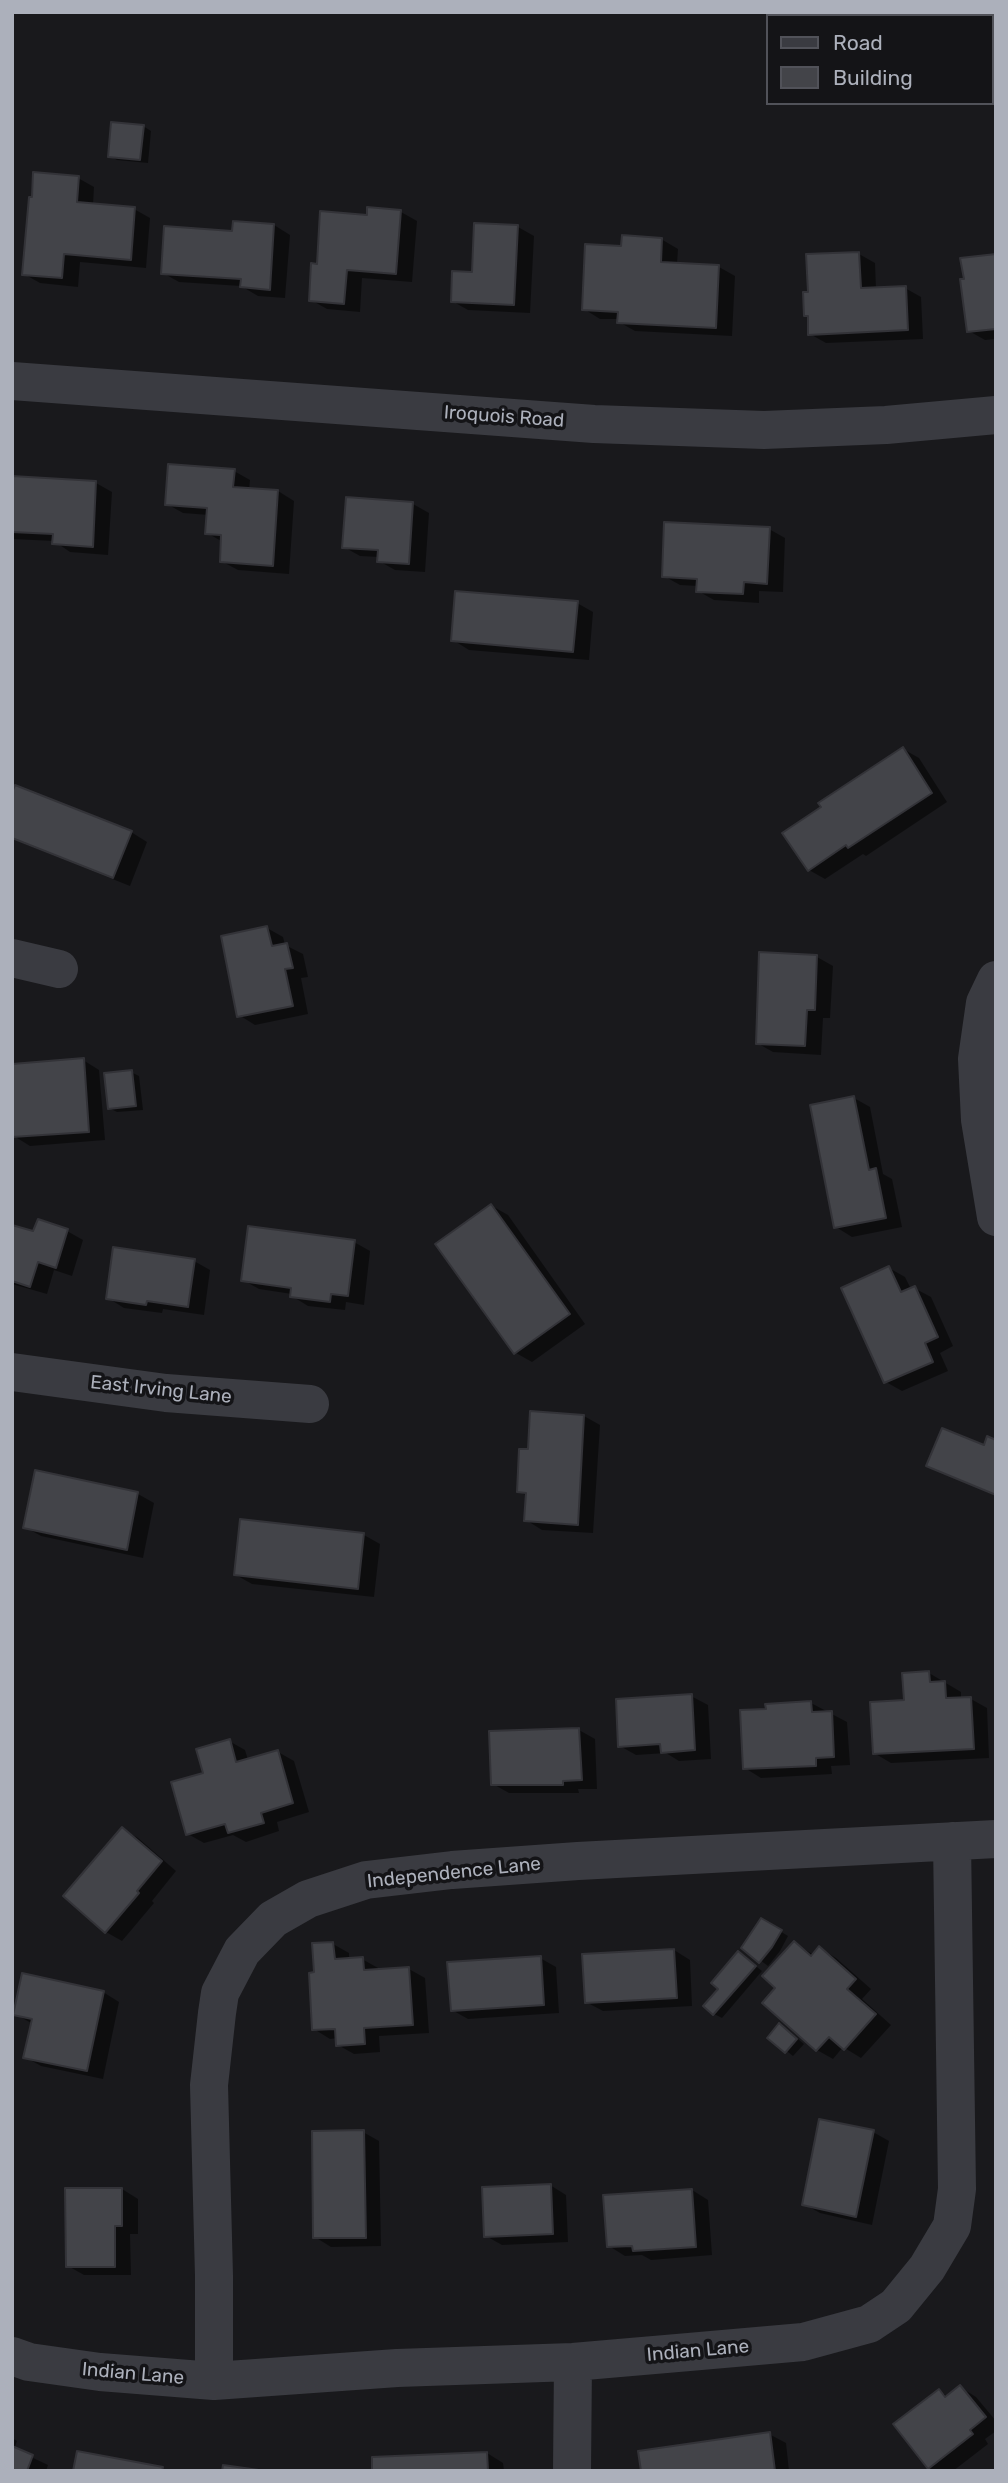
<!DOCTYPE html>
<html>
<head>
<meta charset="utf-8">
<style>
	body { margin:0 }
	#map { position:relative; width:1008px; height:2483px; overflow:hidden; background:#19191c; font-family:Rubik,sans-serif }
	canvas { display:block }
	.frame { position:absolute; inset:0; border:14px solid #acb0bb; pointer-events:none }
	.legend { position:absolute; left:766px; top:14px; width:228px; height:91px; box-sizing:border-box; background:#141417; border:2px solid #515259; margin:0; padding:9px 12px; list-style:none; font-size:21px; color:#acb0bb }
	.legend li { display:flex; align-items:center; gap:14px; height:35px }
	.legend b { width:35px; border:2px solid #515259 }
</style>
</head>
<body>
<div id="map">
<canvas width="1008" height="2483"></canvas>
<div class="frame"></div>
<ul class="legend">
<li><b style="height:9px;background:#3a3b41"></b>Road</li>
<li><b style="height:19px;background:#434449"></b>Building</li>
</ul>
</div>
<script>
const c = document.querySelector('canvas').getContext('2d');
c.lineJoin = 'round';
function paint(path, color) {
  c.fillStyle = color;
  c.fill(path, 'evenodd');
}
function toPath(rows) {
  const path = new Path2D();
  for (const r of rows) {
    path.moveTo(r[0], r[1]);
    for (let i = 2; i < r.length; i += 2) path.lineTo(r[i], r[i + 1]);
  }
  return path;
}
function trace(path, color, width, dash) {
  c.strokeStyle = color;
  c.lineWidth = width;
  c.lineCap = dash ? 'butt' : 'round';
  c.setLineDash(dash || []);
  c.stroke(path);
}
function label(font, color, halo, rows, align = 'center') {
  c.font = font + ' Rubik,sans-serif';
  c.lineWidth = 7;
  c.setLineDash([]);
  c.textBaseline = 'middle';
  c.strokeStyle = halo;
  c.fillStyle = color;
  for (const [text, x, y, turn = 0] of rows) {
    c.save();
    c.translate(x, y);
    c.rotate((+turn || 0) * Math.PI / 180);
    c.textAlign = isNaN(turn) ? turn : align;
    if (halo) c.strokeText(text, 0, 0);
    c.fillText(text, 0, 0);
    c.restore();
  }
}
paint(toPath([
	[143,126,151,131,148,163,117,160,110,156],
	[78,178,94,187,93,205,134,209,150,218,146,268,80,262,78,287,40,283,24,274],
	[369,209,401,212,417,221,412,282,362,278,360,312,327,309,311,300,318,266,369,217],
	[274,225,290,235,285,298,258,296,241,286,179,282,163,273,234,233],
	[518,227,534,236,530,313,468,310,452,301,473,274],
	[661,239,678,249,677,264,719,267,735,276,732,336,635,331,619,322,619,319,600,319,584,309,623,248],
	[859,254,875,263,876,289,905,288,921,297,923,339,826,343,810,334,809,318,806,315,810,294],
	[996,255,996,339,985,340,969,331],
	[234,471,250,480,249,490,278,491,294,501,289,574,238,570,221,561,223,542,207,533,209,515,183,513,167,504],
	[96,483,112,492,108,555,70,552,54,541,12,539,12,485],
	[413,504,429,513,425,572,395,570,379,561,379,557,360,556,344,547],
	[769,529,785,538,783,592,759,591,759,603,714,600,698,591,698,586,680,585,664,576],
	[577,603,593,612,589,660,469,650,453,640],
	[903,749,919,758,947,802,866,856,863,854,825,879,809,870],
	[12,797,131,832,147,842,130,886,12,839],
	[267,928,283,937,285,945,303,954,308,977,301,978,308,1014,255,1025,239,1015],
	[817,957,833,966,830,1018,823,1018,821,1055,773,1052,757,1043],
	[83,1060,99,1070,105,1140,30,1146,14,1136],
	[131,1072,139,1076,143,1110,117,1112,109,1108],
	[854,1098,870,1107,883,1174,892,1179,902,1227,852,1237,836,1227],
	[492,1206,508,1215,585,1324,532,1362,516,1353,438,1244],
	[12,1226,35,1234,67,1231,83,1240,72,1276,54,1270,47,1294,12,1284],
	[354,1242,370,1251,364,1305,346,1302,345,1310,308,1306,292,1296,292,1294,259,1289,243,1280],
	[194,1261,210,1270,204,1315,163,1309,162,1313,124,1308,108,1298],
	[889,1268,905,1277,911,1289,914,1288,931,1297,953,1346,940,1353,948,1371,902,1391,886,1382],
	[584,1416,600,1425,593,1533,542,1530,526,1520,527,1496,519,1491],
	[996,1442,996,1496,929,1465,985,1447],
	[36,1472,138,1494,154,1503,143,1558,41,1536,25,1527],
	[364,1535,380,1544,374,1597,252,1584,236,1575],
	[929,1673,961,1692,961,1699,971,1699,987,1708,989,1758,891,1763,874,1753,906,1701],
	[691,1696,708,1705,711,1759,679,1761,666,1753,636,1755,620,1746],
	[811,1703,847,1722,850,1765,831,1766,832,1774,761,1778,745,1768,767,1710],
	[579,1730,595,1739,597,1789,578,1789,579,1793,509,1793,493,1784],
	[229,1741,245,1750,248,1760,278,1752,294,1761,309,1812,277,1822,279,1831,246,1842,233,1835,204,1843,188,1834,205,1774],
	[122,1829,138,1838,176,1871,152,1901,154,1903,122,1941,106,1932],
	[762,1920,788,1936,780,1951,768,1966,744,1948],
	[794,1943,814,1955,820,1948,836,1958,871,1989,862,1999,891,2025,861,2058,843,2047,833,2059,817,2050,777,1988],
	[333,1944,349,1953,349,1960,362,1959,378,1968,379,1971,409,1969,425,1978,429,2033,379,2036,380,2052,354,2054,338,2045,338,2038,330,2039,314,2029,316,1974],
	[674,1950,690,1960,692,2006,603,2011,586,2002],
	[739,1953,762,1971,722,2018,714,2014,721,1989],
	[540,1958,556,1967,559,2013,468,2019,452,2010],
	[103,1992,119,2002,103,2079,41,2066,25,2057,33,2024,15,2014],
	[787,2030,804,2044,793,2056,769,2037],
	[363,2132,379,2141,381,2246,331,2247,315,2237],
	[873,2132,889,2141,872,2225,820,2213,804,2204],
	[550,2185,566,2195,568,2242,502,2245,486,2236],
	[122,2189,138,2199,138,2234,130,2234,131,2275,84,2275,68,2266],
	[692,2190,708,2200,712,2255,651,2260,642,2255,625,2256,609,2246],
	[960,2387,976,2397,996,2421,996,2431,985,2439,988,2444,953,2471,934,2471,929,2468,939,2391,949,2397],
	[769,2434,786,2443,789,2471,643,2471],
	[12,2438,17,2441,14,2449,48,2465,46,2471,12,2471],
	[487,2453,503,2463,504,2471,374,2471]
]), '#0007');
const building = toPath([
	[111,122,144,125,140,160,108,157,111,122],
	[33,172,79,176,77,202,135,207,131,260,64,254,62,278,22,275,29,197,32,197,33,172],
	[367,207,401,210,396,274,347,270,344,304,309,301,311,263,317,264,320,211,367,215,367,207],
	[233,221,274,224,270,290,240,287,241,279,161,274,164,226,232,231,233,221],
	[474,223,518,225,514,305,451,302,452,271,472,272,474,223],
	[622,235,662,238,661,262,719,265,716,328,617,323,618,312,582,310,585,244,621,246,622,235],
	[859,252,861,288,906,286,908,330,808,335,808,316,804,316,803,292,808,292,806,254,859,252],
	[996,254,996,329,967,332,960,279,964,279,960,258,996,254],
	[168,464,235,469,233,487,278,490,273,566,220,562,221,535,205,534,207,508,165,505,168,464],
	[12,476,96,481,93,547,52,544,53,534,12,532,12,476],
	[346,497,413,502,409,564,377,562,378,550,342,548,346,497],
	[664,522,770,527,767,584,744,582,743,594,696,592,697,579,662,577,664,522],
	[455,591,578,601,573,652,451,641,455,591],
	[903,747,932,793,848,848,846,845,808,871,782,833,821,807,818,803,903,747],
	[15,785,132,831,113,878,12,838,12,792,15,785],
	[267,926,272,946,287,943,293,968,285,969,293,1006,237,1017,221,936,267,926],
	[759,952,817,955,815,1010,807,1010,805,1046,756,1044,759,952],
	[84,1058,89,1132,12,1137,12,1064,84,1058],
	[132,1070,136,1106,108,1109,104,1073,132,1070],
	[854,1096,869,1170,876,1168,886,1218,834,1228,810,1105,854,1096],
	[491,1204,570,1314,514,1354,435,1244,491,1204],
	[38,1219,68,1229,56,1268,38,1262,30,1287,12,1281,12,1225,33,1231,38,1219],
	[248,1226,355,1240,348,1296,331,1294,330,1302,290,1297,291,1288,241,1281,248,1226],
	[113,1247,195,1259,188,1307,147,1301,146,1305,106,1299,113,1247],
	[889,1266,901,1292,915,1286,938,1337,925,1343,933,1362,884,1383,841,1288,889,1266],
	[530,1411,584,1415,578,1525,524,1521,526,1493,517,1492,519,1449,528,1449,530,1411],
	[942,1428,984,1445,987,1436,996,1440,996,1495,926,1466,942,1428],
	[35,1470,138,1492,127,1550,23,1528,35,1470],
	[240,1519,364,1533,358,1589,234,1575,240,1519],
	[929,1671,930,1682,945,1681,946,1698,971,1697,974,1749,873,1754,870,1702,904,1700,902,1673,929,1671],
	[692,1694,695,1750,661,1753,660,1744,618,1747,616,1699,692,1694],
	[811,1701,812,1712,832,1711,834,1757,816,1758,816,1766,743,1769,740,1710,766,1709,765,1704,811,1701],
	[579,1728,582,1780,563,1781,563,1785,491,1785,489,1731,579,1728],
	[230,1739,236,1762,278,1750,293,1803,261,1813,264,1823,228,1833,225,1824,186,1835,171,1782,203,1773,196,1749,230,1739],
	[122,1827,162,1861,137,1891,139,1893,105,1933,63,1896,122,1827],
	[761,1918,782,1930,772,1947,759,1963,741,1948,761,1918],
	[794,1941,811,1956,819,1946,856,1979,847,1989,876,2014,844,2050,829,2037,816,2051,762,2003,775,1988,762,1976,794,1941],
	[333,1942,335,1959,363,1957,364,1970,409,1967,413,2025,364,2028,365,2044,336,2046,335,2029,312,2030,309,1973,314,1972,312,1943,333,1942],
	[674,1949,677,1998,585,2003,582,1954,674,1949],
	[738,1951,756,1966,713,2015,703,2006,718,1989,711,1983,738,1951],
	[541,1956,544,2005,451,2011,447,1962,541,1956],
	[22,1973,104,1991,87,2071,23,2058,32,2019,13,2015,22,1973],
	[779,2023,797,2039,785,2053,767,2038,779,2023],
	[819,2119,874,2130,856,2217,802,2205,819,2119],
	[364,2130,366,2238,313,2238,312,2131,364,2130],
	[551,2184,553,2234,484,2237,482,2187,551,2184],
	[65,2188,122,2188,122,2226,115,2226,115,2267,66,2267,65,2188],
	[692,2189,696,2247,633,2251,632,2246,607,2247,603,2195,692,2189],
	[960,2385,986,2417,970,2430,973,2434,928,2469,893,2424,939,2389,945,2397,960,2385],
	[770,2432,775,2471,641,2471,638,2451,770,2432],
	[12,2446,33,2455,27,2471,12,2471,12,2446],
	[77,2451,163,2467,162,2471,73,2471,77,2451],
	[487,2452,488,2471,372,2471,372,2457,487,2452],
	[223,2465,266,2471,222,2471,223,2465]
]);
paint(building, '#434449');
trace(building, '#333338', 2);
trace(toPath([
	[12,381,594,424,764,430,886,425,996,415],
	[12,958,59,969],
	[996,980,985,1003,977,1059,980,1120,996,1217],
	[12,1372,166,1393,310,1404],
	[12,2356,29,2362,100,2372,214,2381,397,2368,573,2362,689,2352,803,2342,869,2324,896,2306,927,2268,952,2226,957,2189,952,1841],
	[214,2381,214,2276,209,2085,217,2013,220,1993,242,1951,273,1919,308,1899,366,1880,452,1870,578,1861,996,1839],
	[572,2471,573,2362]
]), '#3a3b41', 38);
label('19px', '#acb0bb', '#141417', [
	["Iroquois Road",504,417,4],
	["East Irving Lane",161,1390,6],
	["Independence Lane",454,1873,-6],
	["Indian Lane",698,2351,-5],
	["Indian Lane",133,2374,5]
]);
</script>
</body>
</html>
